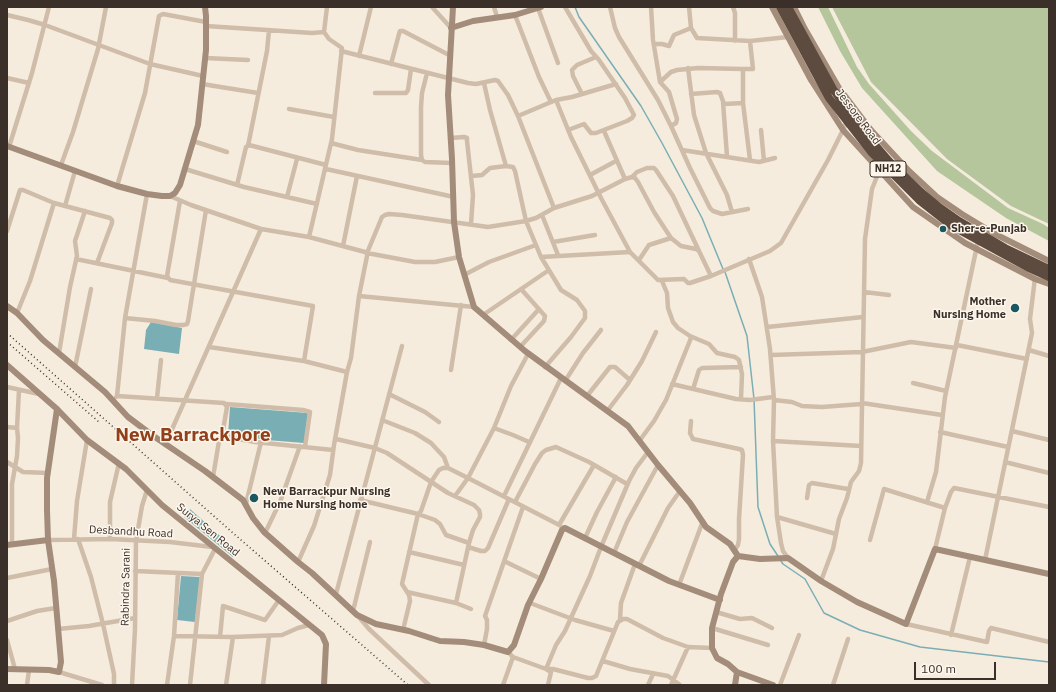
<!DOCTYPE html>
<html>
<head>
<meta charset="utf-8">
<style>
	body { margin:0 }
	#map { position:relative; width:1056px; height:692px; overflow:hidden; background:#f5ecde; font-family:"IBM Plex Sans",sans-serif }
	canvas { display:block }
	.frame { position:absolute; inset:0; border:8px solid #3b3029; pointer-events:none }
	.scale { position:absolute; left:914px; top:662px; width:82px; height:18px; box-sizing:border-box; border:2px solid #3b3029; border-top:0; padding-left:5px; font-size:12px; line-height:14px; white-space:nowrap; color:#3b3029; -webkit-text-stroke:3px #fcf6ec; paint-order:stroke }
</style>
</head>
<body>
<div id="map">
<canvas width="1056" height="692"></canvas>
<div class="frame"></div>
<div class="scale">100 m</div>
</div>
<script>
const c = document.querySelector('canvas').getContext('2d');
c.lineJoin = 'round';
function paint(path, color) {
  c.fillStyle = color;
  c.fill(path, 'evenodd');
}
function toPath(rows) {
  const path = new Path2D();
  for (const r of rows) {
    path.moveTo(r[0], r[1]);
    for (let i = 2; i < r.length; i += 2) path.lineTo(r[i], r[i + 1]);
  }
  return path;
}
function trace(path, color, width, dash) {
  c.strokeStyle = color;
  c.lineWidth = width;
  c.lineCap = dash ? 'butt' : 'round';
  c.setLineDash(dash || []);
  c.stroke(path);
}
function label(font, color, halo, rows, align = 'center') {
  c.font = font + ' "IBM Plex Sans",sans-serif';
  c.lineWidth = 3;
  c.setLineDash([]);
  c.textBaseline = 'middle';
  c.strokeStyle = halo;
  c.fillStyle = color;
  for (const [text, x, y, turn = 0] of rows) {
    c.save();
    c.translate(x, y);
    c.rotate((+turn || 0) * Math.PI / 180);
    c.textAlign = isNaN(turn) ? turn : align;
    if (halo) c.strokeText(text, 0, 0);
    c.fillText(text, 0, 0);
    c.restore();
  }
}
paint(toPath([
	[818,7,828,7,857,67,869,84,911,131,932,151,1008,208,1043,224,1049,228,1049,241,1006,218,937,171,862,88,840,51],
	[832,7,1049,7,1049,224,1011,206,947,159,871,82]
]), '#b5c69c');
paint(toPath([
	[151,322,182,328,179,354,144,349,146,330],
	[230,407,308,413,304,443,266,440,228,434],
	[190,509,237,551,233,557,184,517],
	[181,576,200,577,195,622,177,620]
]), '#7aaeb5');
trace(toPath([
	[575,7,579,17,641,106,662,143,702,218,723,269],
	[725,272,747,336,754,399,758,507,770,544,778,556],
	[781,561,783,564,805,579,824,613,860,630,920,647,1049,662]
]), '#7aaeb5', 1.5);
trace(toPath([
	[432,7,451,28],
	[494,7,497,17],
	[565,7,591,51,599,60,625,98,634,115,632,118,627,121,596,133,591,133,584,124,568,130],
	[610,7,615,28,619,37,658,100,671,126,690,168,710,208,713,211,722,214,748,209],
	[651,7,653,40,660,82,669,92,677,119,676,123,671,126],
	[689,7,691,28,697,38,750,41,753,69,743,69,743,103,750,160],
	[733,7,735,13,735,41],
	[538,8,558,63],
	[7,15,28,20,45,25,150,64,203,76],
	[515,15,539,77,551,102],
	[206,26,312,33,324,32],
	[750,41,788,37],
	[654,44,662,44,669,46,674,35,691,28],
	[341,51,468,83,476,84,495,80,498,81,508,95,518,116,554,208],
	[359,56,371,7],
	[205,58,248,60],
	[391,64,399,34,400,31,403,31,451,56],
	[688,68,694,115,706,153,727,195,732,212],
	[427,73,422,93,421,107,421,155,422,160,425,162,452,163],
	[7,78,29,83],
	[660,82,671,72,677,70,698,68,743,69],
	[484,83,490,110,506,166],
	[202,84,258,93],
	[375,93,406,93,408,90,411,69],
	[582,94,573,76,572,70,577,65,596,57],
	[691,94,717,92,720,93,724,104,743,103],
	[556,100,571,137,601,198,630,252,658,280,684,279,688,283,690,283,711,276,770,251,781,243,828,160,843,130,847,121],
	[723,102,727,156],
	[289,109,334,117],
	[518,116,556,100,572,97,616,84],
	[761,130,764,161],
	[604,131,625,179],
	[451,138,464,137,467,138,467,141,473,195,471,224],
	[193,141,227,152],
	[331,143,358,150,422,160],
	[248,146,267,51,269,30],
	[9,147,32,73,49,7],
	[682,150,759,162,775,158],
	[61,165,73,132,98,49,106,7],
	[185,169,244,187,317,204],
	[326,169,454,197],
	[590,175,616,161],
	[472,176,482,175,490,168,506,166,513,167,515,171,526,221,541,257,561,290,577,300,585,311,585,318,571,337,545,367],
	[632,177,637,172,647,168,654,168,656,170,673,196,699,251],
	[237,185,246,147,249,145,326,165],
	[117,186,145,93,159,16,163,14,206,22],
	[170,196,191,205,261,229],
	[287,197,297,159],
	[180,201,167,276,170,280,313,306,304,361,209,347],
	[65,206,75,171],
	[542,215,558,255],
	[7,231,20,190,23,190,54,203],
	[553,242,595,235],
	[343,246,357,176],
	[459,257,435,262,415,262,367,253,382,217,385,215,389,214,402,215,488,227,526,221,536,218,554,208,592,196,625,179,632,177,635,178,638,182,654,212,671,238,681,246,696,249,699,251,711,276],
	[541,257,630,252],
	[76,259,168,278],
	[749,259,762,297,770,349,774,400,773,441,777,517,781,543,783,551,788,558],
	[639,260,649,245,671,238],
	[464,275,489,262,536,245],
	[864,292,889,295],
	[359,296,474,307],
	[17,313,30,281,54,203,110,218,112,220,112,223,97,263],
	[483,315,549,270],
	[125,318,155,321,176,325,183,325,187,324,188,321,206,210],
	[767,327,863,317],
	[690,336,709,344,717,353,735,357,739,360,742,374,741,399],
	[511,340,539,309],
	[957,345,1027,359],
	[520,347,544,321,545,316,521,289],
	[1029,350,1049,356],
	[59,353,70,287,77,256,75,241,85,211],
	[771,355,862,352,911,342,956,348],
	[304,361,347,372],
	[75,367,91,289],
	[451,370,461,305],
	[565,381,583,353,601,330],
	[913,383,946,391],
	[672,384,736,399,750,400,773,397],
	[7,387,39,394],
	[693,389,699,370,702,368,741,367],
	[389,394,425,412,439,422],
	[117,396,125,318,147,194],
	[587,396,610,367,615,367,630,380],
	[116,397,117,396,224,403,227,407,222,436],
	[157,398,161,360],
	[774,400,792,402,802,406,822,407,862,404],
	[862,403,942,415],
	[226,404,303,410,310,412,305,447],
	[608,410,627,385,642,361,656,332],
	[382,420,415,433,431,443,444,457,448,468],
	[691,421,690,433,693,439,739,449,742,450,743,455,739,519,739,539,738,545,734,551],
	[7,427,17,428,18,438,17,456,12,484,12,545],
	[17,428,19,390],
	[494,428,513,435,529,442],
	[1012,431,1049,440],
	[940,432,1008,447],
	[336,439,375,448,387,453,448,493,474,505,479,510,480,514,480,517,473,530,469,543,456,603],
	[640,440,654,421,666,400,691,338,690,336,678,328,673,322,668,308,667,293,662,281],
	[773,441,861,446],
	[165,445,261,229,309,237],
	[648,452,636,468,629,481,601,547,590,576,565,631,556,645,546,669,553,669,588,678,592,678,596,676,618,622,623,619,627,619,663,638,688,647,712,648],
	[7,462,23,472,48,473],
	[1005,462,1049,473],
	[213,477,219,441,220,438,222,436,255,442,333,450],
	[455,496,468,478,565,528],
	[504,496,561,378],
	[807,498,809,485,812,483,848,489],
	[360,500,418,514,421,511,431,482,439,470,443,468,448,468,468,478,494,428,511,386,528,354],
	[515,502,535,464,542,453,546,450,556,447,589,462,627,484],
	[927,502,936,472,945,397,978,241],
	[246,504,261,442],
	[777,517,836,534],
	[559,525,594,465],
	[265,533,280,502,300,446],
	[585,538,597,512,616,477],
	[74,539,77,501,87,440],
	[78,539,91,577,103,624,114,674,114,685],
	[110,539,110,502,119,463],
	[48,540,110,539,170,542,212,547],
	[870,540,884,489,945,508],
	[468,547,481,551,485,551,488,548,509,499],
	[935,549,945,508,951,492,954,488,1049,507],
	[409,552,464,565],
	[614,553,627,522,658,465],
	[985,560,1032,333,1030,319,1035,278],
	[504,561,541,579],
	[298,562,314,526,330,475,334,445,347,372,351,358,359,296,367,256,367,253,365,252,309,237,332,139,342,48,329,39,324,32,327,7],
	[639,566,668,508,680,491],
	[135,571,202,574,215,549],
	[7,578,52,569],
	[821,581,833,549,839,519,847,498,851,482,859,471,861,463,865,239,872,189,880,169],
	[679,585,703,521],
	[407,592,456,603,471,609],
	[336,594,402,346],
	[530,603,575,620,614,631],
	[353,611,370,542],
	[716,612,740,619,752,618,772,628],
	[358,616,369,629,429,685],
	[620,619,621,603,635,564],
	[7,621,37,611,56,608],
	[906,624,987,642,989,631,991,628,1049,642],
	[712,628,768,645],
	[58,629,89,626,135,618],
	[403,630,410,601,409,595,402,584,418,514,435,520,440,524,446,535,469,543],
	[951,635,970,557],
	[174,636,233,637,282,635,298,628,309,625],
	[220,637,223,606,265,620,279,600],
	[7,640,15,669],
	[484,645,487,629,487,620,485,616,523,507],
	[508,652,513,657,546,669,551,672,548,685],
	[603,661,630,669,668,676,680,685],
	[59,672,102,685],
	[27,685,29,670],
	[132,685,135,629,136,541,142,506,147,490],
	[167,685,174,636,178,573],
	[190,685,202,574],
	[226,685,233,637],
	[263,685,269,636],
	[503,685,513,657],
	[648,685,653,674],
	[671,685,688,647],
	[780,685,799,635],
	[833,685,848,639]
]), '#cfbda9', 4.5);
trace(toPath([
	[453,7,448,95,452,159,454,222,459,257,474,307,525,351,628,426,658,465,690,503,706,527,730,544,738,556],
	[772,7,811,80,843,130,913,207,965,243,1035,279,1049,284],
	[794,7,805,29,839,88,871,130,909,171,937,197,962,214,995,234,1049,261],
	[451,28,473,21,515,15,541,7],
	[7,146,117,186,147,194,162,196,170,196,175,193,180,185,198,125,206,50,206,16,205,7],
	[7,306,17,313,43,340,105,392,128,417,152,435,205,471,243,500,253,518,264,532,298,562,312,573,357,615,376,624,409,631,440,641,464,642,484,645,508,652,514,645,528,605,541,579,562,530,565,528,669,581,720,600],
	[7,365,57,409,87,440,126,469,162,505,322,635,326,644,324,685],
	[7,545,48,540],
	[7,669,49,670,59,672,61,662,54,581,48,540,47,510,47,478,57,409],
	[737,672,773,685],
	[735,685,737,672,728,664,717,658,712,648,712,628,721,594,733,562,738,556,760,559,788,558,821,581,857,602,906,624,935,549,1049,574]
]), '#a38c79', 6);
trace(toPath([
	[780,7,829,98,872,153,919,200,952,226,1027,267,1049,277],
	[788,7,833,89,858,125,889,161,921,192,939,207,959,221,1005,248,1049,269]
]), '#5d4b3f', 8);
trace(toPath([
	[7,333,233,533,408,685],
	[7,342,99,422]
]), '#3b3029', 1.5, [1, 3]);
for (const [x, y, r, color] of [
	[943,229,4,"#1a5761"],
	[1015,308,5,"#1a5761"],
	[254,498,5,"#1a5761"]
]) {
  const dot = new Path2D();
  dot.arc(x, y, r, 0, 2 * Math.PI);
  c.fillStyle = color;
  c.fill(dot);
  trace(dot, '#fcf6ec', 1.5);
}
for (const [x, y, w] of [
	[888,169,36]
]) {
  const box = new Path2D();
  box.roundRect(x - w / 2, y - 8, w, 16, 3);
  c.fillStyle = '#fcf6ec';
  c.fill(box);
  trace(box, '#3b3029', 1);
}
label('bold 10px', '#3b3029', null, [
	["NH12",888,169]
]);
label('11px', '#3b3029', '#fcf6ec', [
	["Jessore Road",858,117,53],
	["Surya Sen Road",208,530,39],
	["Desbandhu Road",131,532,3],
	["Rabindra Sarani",126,587,-89]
]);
label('bold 11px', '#3b3029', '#fcf6ec', [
	["Sher-e-Punjab",951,229],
	["Mother",1006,302,"right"],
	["Nursing Home",1006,315,"right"],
	["New Barrackpur Nursing",263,492],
	["Home Nursing home",263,505]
], 'left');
label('bold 19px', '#92401a', '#fcf6ec', [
	["New Barrackpore",193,436]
]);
</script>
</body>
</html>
